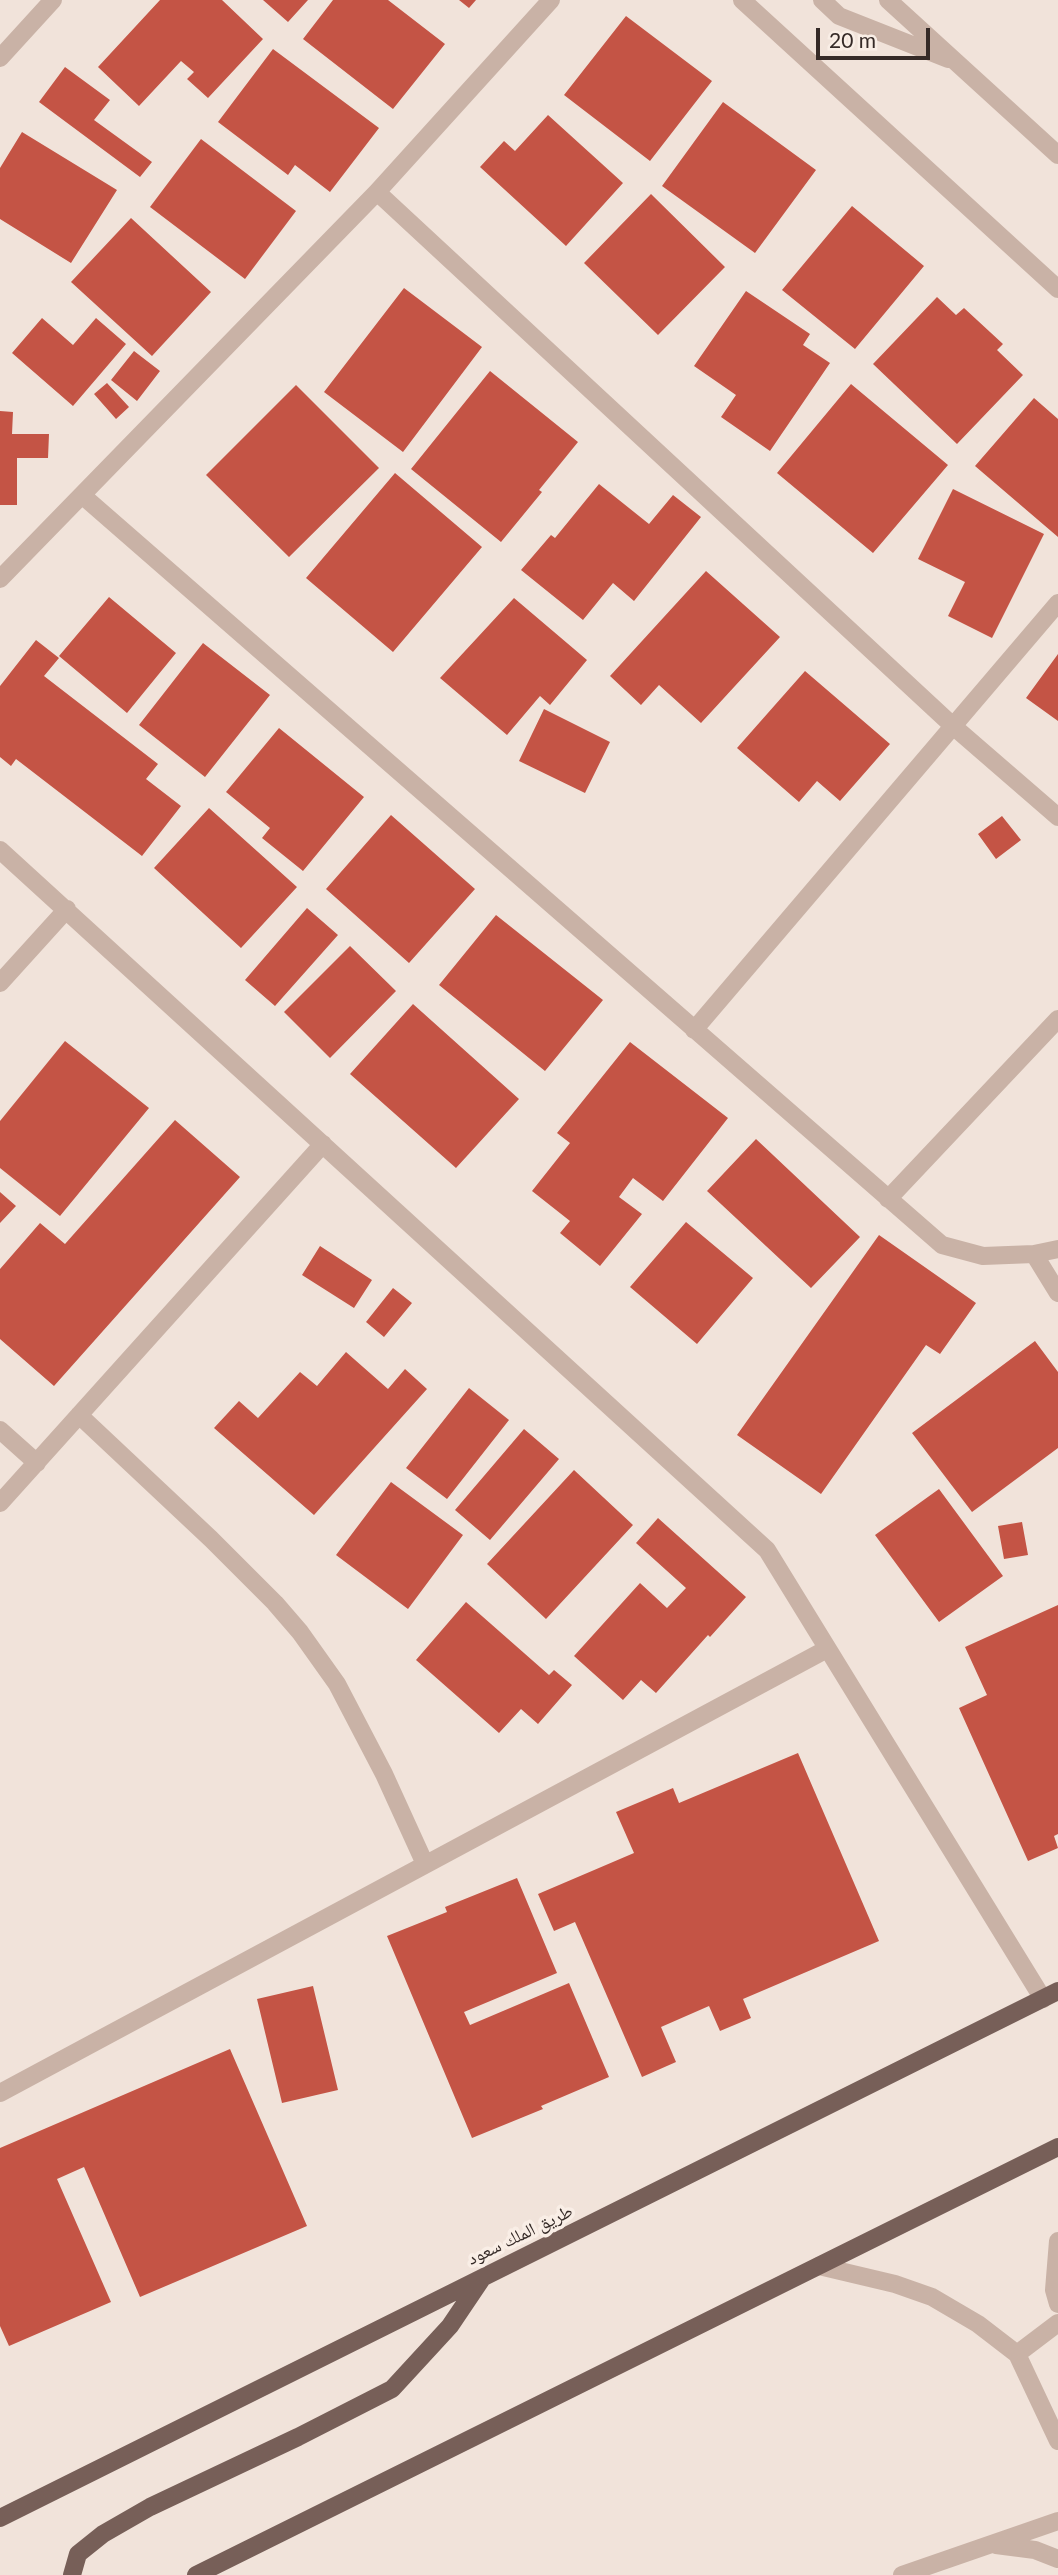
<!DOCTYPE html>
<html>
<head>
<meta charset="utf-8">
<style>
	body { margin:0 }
	#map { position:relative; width:1058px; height:2575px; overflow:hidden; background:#f1e3da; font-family:Lato,sans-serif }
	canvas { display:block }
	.scale { position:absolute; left:816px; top:28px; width:114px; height:32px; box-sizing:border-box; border:4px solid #352a27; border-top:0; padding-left:9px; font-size:21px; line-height:24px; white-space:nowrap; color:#352a27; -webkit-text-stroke:5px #f9eee6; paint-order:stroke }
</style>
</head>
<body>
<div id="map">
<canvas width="1058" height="2575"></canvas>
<div class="scale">20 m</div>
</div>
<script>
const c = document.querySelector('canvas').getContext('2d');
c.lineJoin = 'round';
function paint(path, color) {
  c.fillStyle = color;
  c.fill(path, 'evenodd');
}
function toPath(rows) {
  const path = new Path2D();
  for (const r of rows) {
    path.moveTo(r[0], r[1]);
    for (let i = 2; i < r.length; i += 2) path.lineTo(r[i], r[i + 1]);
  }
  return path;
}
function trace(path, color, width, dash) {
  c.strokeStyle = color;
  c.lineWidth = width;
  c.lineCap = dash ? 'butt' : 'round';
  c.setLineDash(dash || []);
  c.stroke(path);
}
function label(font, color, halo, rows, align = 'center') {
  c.font = font + ' Lato,"Noto Naskh Arabic",sans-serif';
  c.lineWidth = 7;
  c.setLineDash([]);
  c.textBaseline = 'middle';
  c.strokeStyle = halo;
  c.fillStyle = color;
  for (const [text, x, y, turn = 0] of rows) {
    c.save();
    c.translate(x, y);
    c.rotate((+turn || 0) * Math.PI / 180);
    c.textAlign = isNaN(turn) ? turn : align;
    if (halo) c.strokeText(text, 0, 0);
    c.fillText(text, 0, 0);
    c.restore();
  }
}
paint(toPath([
	[160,0,222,0,263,39,208,98,187,79,194,72,181,61,139,106,98,67],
	[263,0,308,0,288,22],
	[333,0,388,0,445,44,393,109,303,39],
	[459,0,476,0,469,8],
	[626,16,712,81,650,161,564,95],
	[273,49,379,128,330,192,295,165,288,175,218,122],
	[65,67,110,100,94,120,152,162,140,177,39,102],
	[723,102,816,170,755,253,662,186],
	[548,115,623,183,566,246,480,167,504,141,515,151],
	[22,132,117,190,71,263,0,219,0,168],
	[201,139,296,211,245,279,150,207],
	[651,194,725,267,658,335,584,263],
	[852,206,924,266,855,349,782,290],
	[131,218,211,292,152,356,71,282],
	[404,288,482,347,403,452,324,392],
	[746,291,810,334,803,345,830,363,770,451,721,417,736,395,694,366],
	[937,297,956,315,964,308,1003,344,997,350,1023,375,957,444,873,364],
	[42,318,73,345,96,318,126,344,73,406,12,353],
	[134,351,160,371,137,401,111,380],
	[490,371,578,442,539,490,542,492,501,542,411,469],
	[107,383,129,407,116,419,94,394],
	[851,384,948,465,873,553,777,473],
	[296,385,379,468,289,557,206,475],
	[1034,398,1058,419,1058,537,975,466],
	[0,411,13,412,12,434,49,434,48,458,17,458,17,505,0,505],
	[395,473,482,547,393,652,306,578],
	[599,484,649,524,673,495,701,517,634,601,613,583,583,620,521,570,551,535,555,538],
	[953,489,1044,534,992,638,948,616,965,582,918,559],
	[706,571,780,637,701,723,659,685,641,705,610,676],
	[109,597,176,653,127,713,59,656],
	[514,598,587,660,550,705,540,696,507,735,440,678],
	[36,640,59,658,44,676,158,764,146,779,181,806,142,856,16,759,11,766,0,757,0,686],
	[203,643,270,695,205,777,139,725],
	[1058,654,1058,721,1026,698],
	[805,671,890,744,840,801,817,781,799,802,737,748],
	[544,709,610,742,585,793,519,761],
	[279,728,364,797,303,871,262,838,270,828,226,792],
	[209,808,297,887,241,948,154,868],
	[391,815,475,889,409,963,326,889],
	[1002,816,1021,840,996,859,978,834],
	[307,908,338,935,275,1006,245,980],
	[496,915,603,1000,545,1071,439,985],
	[350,946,396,991,330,1058,284,1012],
	[413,1004,519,1099,456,1168,350,1074],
	[65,1041,149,1108,60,1216,0,1168,0,1121],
	[630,1042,728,1118,663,1201,633,1178,619,1197,642,1214,600,1266,560,1233,570,1221,532,1191,570,1143,557,1133],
	[175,1120,240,1177,54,1386,0,1339,0,1269,40,1223,65,1244],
	[756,1139,860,1237,811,1288,707,1191],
	[0,1192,16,1206,0,1223],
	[686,1222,753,1278,697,1344,630,1287],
	[879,1235,976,1303,940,1354,926,1345,821,1494,737,1435],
	[320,1246,372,1280,354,1308,302,1275],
	[393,1288,412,1303,384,1337,366,1322],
	[1035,1341,1058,1372,1058,1448,972,1512,912,1433],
	[346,1352,388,1389,405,1369,427,1389,314,1515,214,1428,239,1401,258,1418,300,1372,317,1386],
	[469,1388,509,1420,447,1499,406,1468],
	[524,1429,559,1459,490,1540,455,1510],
	[574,1470,633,1525,546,1619,487,1564],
	[391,1482,463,1535,408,1609,336,1555],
	[939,1489,1003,1576,939,1622,875,1535],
	[658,1518,746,1597,710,1637,708,1635,656,1693,641,1680,623,1700,574,1656,640,1583,667,1608,686,1588,636,1543],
	[1022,1522,1028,1555,1004,1559,998,1526],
	[466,1602,549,1675,554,1670,572,1685,538,1724,521,1709,499,1733,416,1660],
	[1058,1605,1058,1834,1054,1836,1058,1848,1028,1861,959,1708,987,1695,965,1647],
	[798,1753,879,1941,743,1999,751,2018,720,2031,709,2006,661,2027,676,2062,642,2077,575,1922,554,1931,538,1894,634,1853,616,1812,673,1788,679,1803],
	[517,1878,557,1973,464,2012,470,2025,569,1983,609,2077,541,2106,543,2109,472,2138,387,1936,447,1912,445,1907],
	[313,1986,338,2090,282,2103,257,1999],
	[230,2049,307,2226,140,2297,84,2167,57,2179,111,2302,9,2346,0,2326,0,2148]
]), '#c45445');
trace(toPath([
	[0,58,53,0],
	[377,192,953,726,1058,817],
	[83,496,942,1245,983,1256,1034,1254,1058,1249],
	[0,579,377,192,551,0],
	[0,850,767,1550,1043,1999],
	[0,983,67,909],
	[694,1030,1058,603],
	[888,1199,1058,1019],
	[1034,1254,1058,1293],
	[79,1415,211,1539,275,1603,300,1632,337,1684,384,1774,425,1864],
	[0,1430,37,1463],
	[0,1503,323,1144],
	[0,2093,827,1649],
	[1058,2241,1054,2290,1058,2304],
	[819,2266,895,2284,932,2297,978,2324,1017,2354,1058,2441],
	[1017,2354,1058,2323],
	[996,2545,1035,2550,1058,2559],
	[902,2575,1058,2521]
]), '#c9b2a6', 18);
trace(toPath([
	[742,0,1058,289],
	[822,0,839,16,948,59],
	[888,0,1058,155]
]), '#c9b2a6', 18);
trace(toPath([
	[0,2518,1058,1991],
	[72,2575,78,2554,103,2534,150,2507,298,2437,392,2389,450,2326,481,2280],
	[196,2575,1058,2147]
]), '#775f58', 18);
label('18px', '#352a27', '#f9eee6', [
	["طريق الملك سعود",520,2235,-26]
]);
</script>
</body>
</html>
